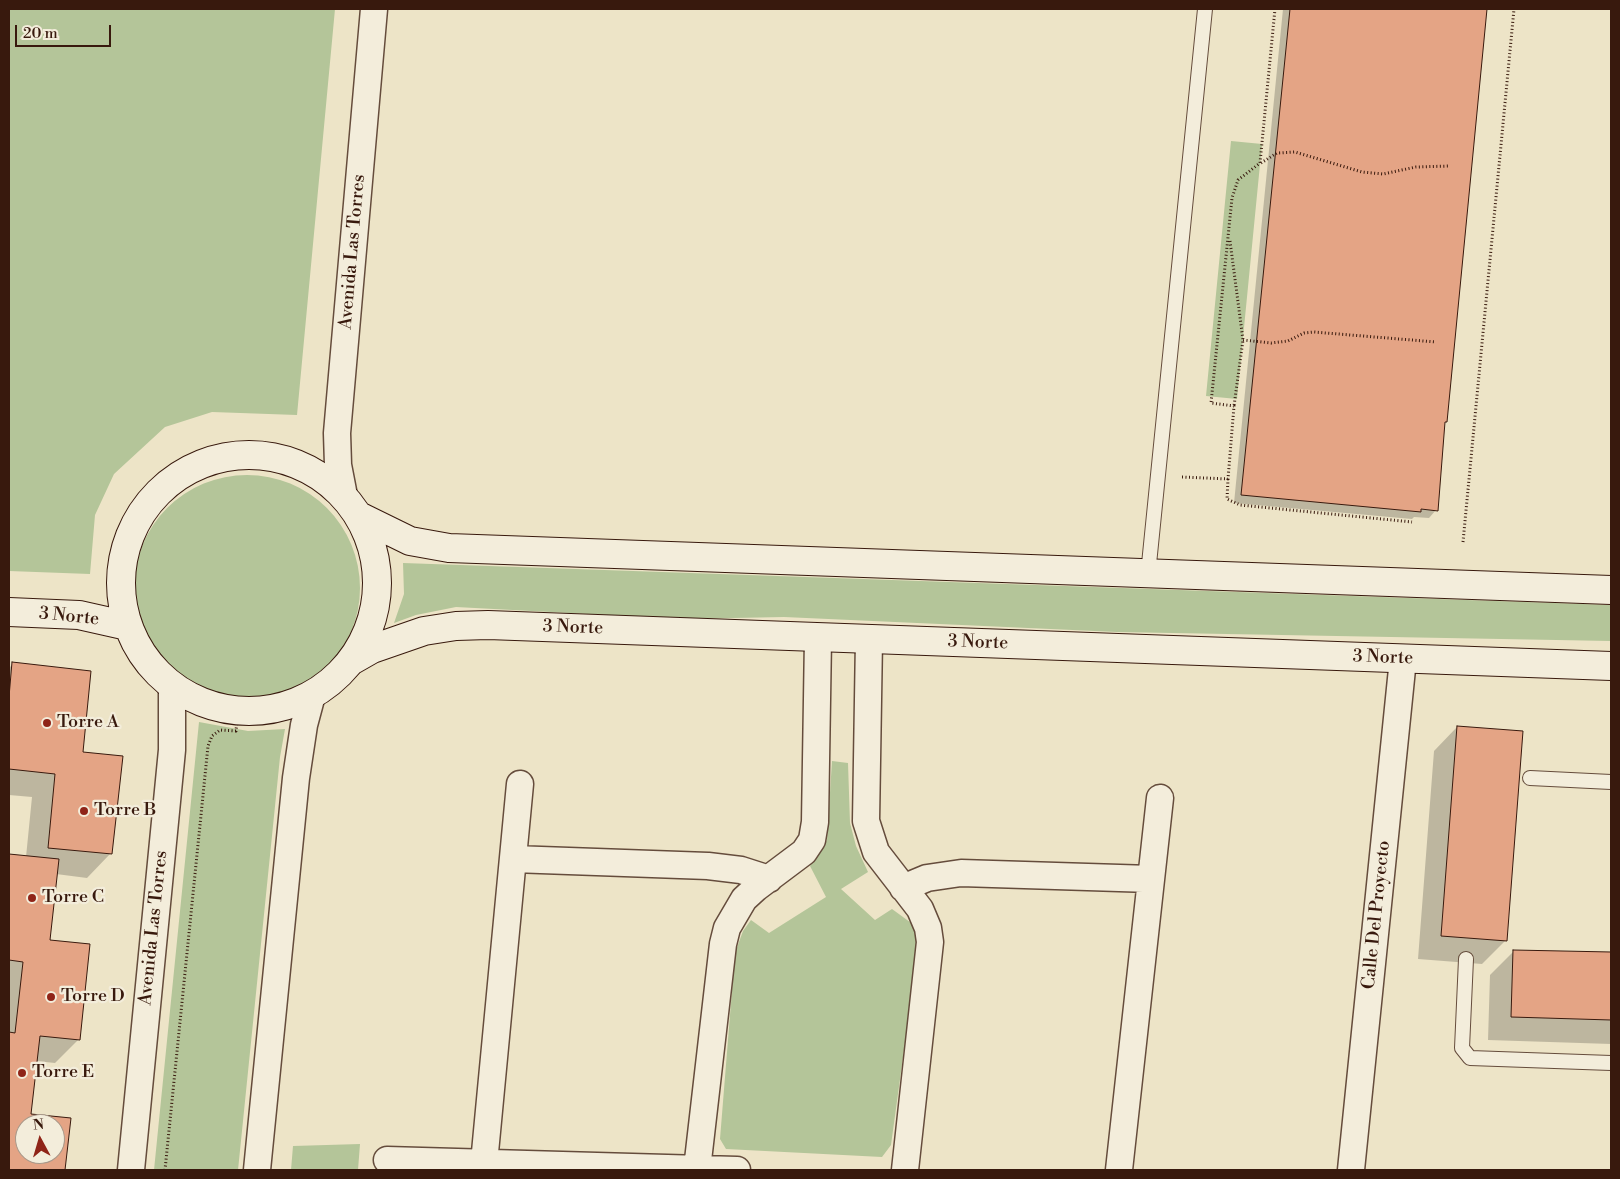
<!DOCTYPE html>
<html>
<head>
<meta charset="utf-8">
<style>
	body { margin:0 }
	#map { position:relative; width:1620px; height:1179px; overflow:hidden; background:#ede4c7; font-family:"Libre Bodoni",serif }
	canvas { display:block }
	.frame { position:absolute; inset:0; border:10px solid #38190d; pointer-events:none }
	.north { position:absolute; left:15px; top:1114px; width:50px; height:50px; box-sizing:border-box; background:#f3eddb; border:1px solid #a89889; border-radius:50%; rotate:354deg; font-size:14px; font-weight:700; line-height:20px; text-align:center; color:#38190d }
	.north::after { content:''; display:block; margin:auto; width:18px; height:22px; background:#8f2418; clip-path:polygon(50% 0,100% 100%,50% 72%,0 100%) }
	.scale { position:absolute; left:15px; top:25px; width:96px; height:22px; box-sizing:border-box; border:2px solid #38190d; border-top:0; padding-left:6px; font-size:15px; line-height:18px; white-space:nowrap; color:#38190d; -webkit-text-stroke:4px #f3eddb; paint-order:stroke }
</style>
</head>
<body>
<div id="map">
<canvas width="1620" height="1179"></canvas>
<div class="frame"></div>
<div class="north">N</div>
<div class="scale">20 m</div>
</div>
<script>
const c = document.querySelector('canvas').getContext('2d');
c.lineJoin = 'round';
function paint(path, color) {
  c.fillStyle = color;
  c.fill(path, 'evenodd');
}
function toPath(rows) {
  const path = new Path2D();
  for (const r of rows) {
    if (r.length === 3) {
      path.moveTo(r[0] + r[2], r[1]);
      path.arc(r[0], r[1], r[2], 0, 2 * Math.PI);
      continue;
    }
    path.moveTo(r[0], r[1]);
    for (let i = 2; i < r.length; i += 2) path.lineTo(r[i], r[i + 1]);
  }
  return path;
}
function trace(path, color, width, dash) {
  c.strokeStyle = color;
  c.lineWidth = width;
  c.lineCap = dash ? 'butt' : 'round';
  c.setLineDash(dash || []);
  c.stroke(path);
}
function label(font, color, halo, rows, align = 'center') {
  c.font = font + ' "Libre Bodoni",serif';
  c.lineWidth = 4.5;
  c.setLineDash([]);
  c.textBaseline = 'middle';
  c.strokeStyle = halo;
  c.fillStyle = color;
  for (const [text, x, y, turn = 0] of rows) {
    c.save();
    c.translate(x, y);
    c.rotate((+turn || 0) * Math.PI / 180);
    c.textAlign = isNaN(turn) ? turn : align;
    if (halo) c.strokeText(text, 0, 0);
    c.fillText(text, 0, 0);
    c.restore();
  }
}
paint(toPath([
	[9,9,335,9,297,415,212,412,165,427,114,474,95,515,90,574,9,571],
	[1231,141,1262,144,1237,399,1206,396],
	[247,588,113],
	[403,563,1611,605,1611,641,1117,632,784,617,683,619,456,607,416,615,394,623,404,594],
	[199,722,248,731,285,729,280,757,238,1170,154,1170],
	[832,761,848,763,850,823,856,846,868,872,841,889,875,920,892,909,914,925,919,940,891,1145,882,1157,726,1149,720,1139,735,953,743,931,751,920,769,933,826,897,810,866,827,840],
	[360,1144,358,1170,291,1170,293,1146]
]), '#b4c599');
paint(toPath([
	[1283,9,1486,9,1446,421,1443,424,1436,510,1429,518,1414,517,1412,519,1234,503],
	[13,664,81,753,110,854,87,878,56,874,49,941,78,1040,55,1063,36,1061,30,1115,69,1119,64,1170,9,1170,9,855,26,857,32,797,9,795,9,668],
	[25,1124,55,1124,55,1154,25,1154],
	[1457,727,1506,940,1482,964,1418,959,1434,751],
	[1514,951,1611,954,1611,1044,1488,1040,1490,975]
]), '#0003');
const building = toPath([
	[1290,9,1487,9,1447,422,1445,422,1438,511,1421,509,1421,512,1241,495,1290,9],
	[12,662,91,671,83,752,123,756,112,854,48,848,55,774,9,769,9,697,12,662],
	[1457,726,1523,731,1507,941,1441,936,1457,726],
	[9,854,59,859,50,940,90,944,80,1040,40,1036,31,1114,71,1118,65,1170,9,1170,9,1032,15,1033,23,962,9,960,9,854],
	[25,1124,55,1124,55,1154,25,1154,25,1124],
	[1513,950,1611,952,1611,1020,1511,1017,1513,950]
]);
paint(building, '#e4a485');
trace(building, '#38190d', 1);
const lane = toPath([
	[1148,574,1205,9],
	[1530,778,1611,782],
	[1466,959,1462,1048,1470,1058,1611,1063]
]);
const street = toPath([
	[344,496,338,465,337,433,374,9],
	[869,639,866,821,876,852,920,909,928,928,930,942,905,1170],
	[513,859,708,866,741,870,769,879],
	[903,888,927,878,961,873,1151,879],
	[387,1160,737,1170],
	[484,1163,520,784],
	[697,1169,723,944,727,928,744,899,756,888,804,852,812,840,815,822,818,638],
	[131,1170,172,750,172,686],
	[257,1170,296,778,304,725,312,695],
	[1119,1170,1160,798],
	[1351,1170,1403,659]
]);
const secondary = toPath([
	[249,583,128],
	[359,516,410,541,449,548,1611,590],
	[9,612,79,615,128,626],
	[351,661,372,649,424,631,456,626,488,625,1611,666]
]);
trace(lane, '#654c3c', 16);
trace(street, '#654c3c', 29);
trace(secondary, '#38190d', 30);
trace(toPath([
	[1261,163,1277,153,1295,152,1362,172,1383,174,1416,167,1450,166],
	[1230,241,1243,340,1234,406],
	[1243,340,1271,343,1288,341,1304,333,1314,332,1436,342],
	[1182,477,1228,479,1234,406,1211,403,1232,198,1238,180,1260,163,1275,9],
	[1228,479,1227,499,1240,505,1412,522],
	[1463,542,1514,9],
	[165,1170,208,746,212,736,220,730,236,731,238,710]
]), '#38190d', 3, [1, 2.5]);
trace(lane, '#f3eddb', 14);
trace(street, '#f3eddb', 26);
trace(secondary, '#f3eddb', 28);
for (const [x, y, r, color] of [
	[47,723,5,"#8f2418"],
	[84,811,5,"#8f2418"],
	[32,898,5,"#8f2418"],
	[51,997,5,"#8f2418"],
	[22,1073,5,"#8f2418"]
]) {
  const dot = new Path2D();
  dot.arc(x, y, r, 0, 2 * Math.PI);
  c.fillStyle = color;
  c.fill(dot);
  trace(dot, '#f3eddb', 2);
}
label('18px', '#38190d', '#f3eddb', [
	["Avenida Las Torres",353,252,-85],
	["3 Norte",69,617,6],
	["3 Norte",573,628,2],
	["3 Norte",978,643,2],
	["3 Norte",1383,658,2],
	["Calle Del Proyecto",1377,915,-84],
	["Avenida Las Torres",154,928,-84]
]);
label('18px', '#38190d', '#f3eddb', [
	["Torre A",57,723],
	["Torre B",94,811],
	["Torre C",42,898],
	["Torre D",61,997],
	["Torre E",32,1073]
], 'left');
</script>
</body>
</html>
